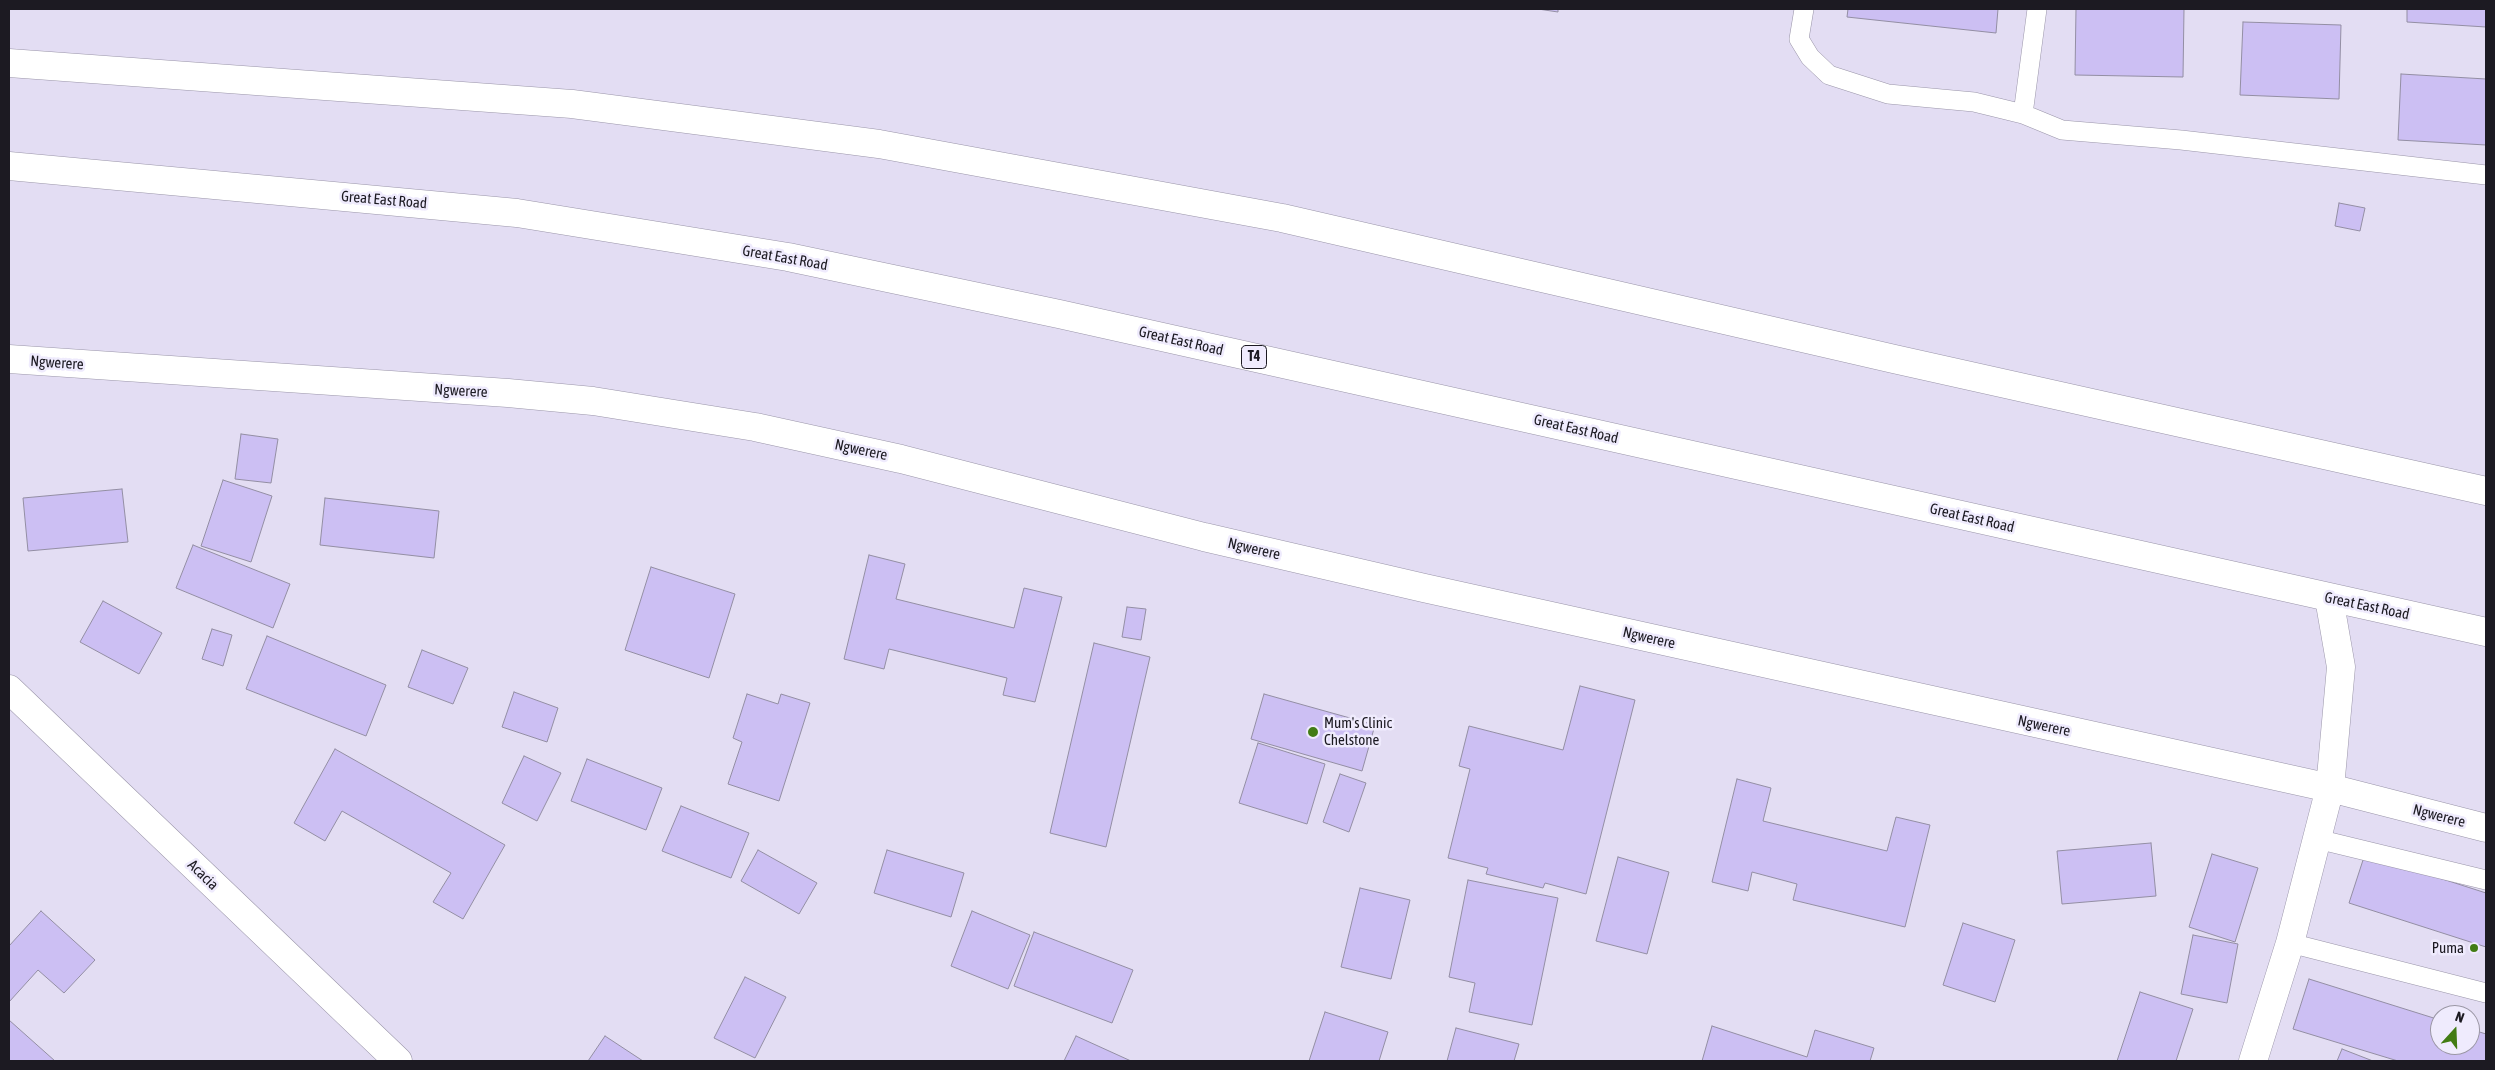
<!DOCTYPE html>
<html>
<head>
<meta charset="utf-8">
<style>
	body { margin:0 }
	#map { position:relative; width:2495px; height:1070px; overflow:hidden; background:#e3ddf3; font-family:"Asap Condensed",sans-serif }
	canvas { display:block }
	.frame { position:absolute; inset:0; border:10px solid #1c1a22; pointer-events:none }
	.north { position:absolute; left:2430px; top:1005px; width:50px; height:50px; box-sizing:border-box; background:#efebfd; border:1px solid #9b97a5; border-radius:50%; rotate:20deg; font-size:14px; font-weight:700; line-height:20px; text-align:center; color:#1c1a22 }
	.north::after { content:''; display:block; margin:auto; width:18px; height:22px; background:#427c14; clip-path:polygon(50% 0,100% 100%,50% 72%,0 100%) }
</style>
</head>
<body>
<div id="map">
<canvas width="2495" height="1070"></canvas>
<div class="frame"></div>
<div class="north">N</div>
</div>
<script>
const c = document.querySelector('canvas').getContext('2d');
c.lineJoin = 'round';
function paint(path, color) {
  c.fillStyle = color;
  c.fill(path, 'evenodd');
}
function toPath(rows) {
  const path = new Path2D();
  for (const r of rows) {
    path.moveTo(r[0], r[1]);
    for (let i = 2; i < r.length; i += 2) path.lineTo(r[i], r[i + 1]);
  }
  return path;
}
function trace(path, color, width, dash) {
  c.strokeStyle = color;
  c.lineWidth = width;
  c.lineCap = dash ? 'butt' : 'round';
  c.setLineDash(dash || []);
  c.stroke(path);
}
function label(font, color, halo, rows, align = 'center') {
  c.font = font + ' "Asap Condensed",sans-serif';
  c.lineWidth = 5;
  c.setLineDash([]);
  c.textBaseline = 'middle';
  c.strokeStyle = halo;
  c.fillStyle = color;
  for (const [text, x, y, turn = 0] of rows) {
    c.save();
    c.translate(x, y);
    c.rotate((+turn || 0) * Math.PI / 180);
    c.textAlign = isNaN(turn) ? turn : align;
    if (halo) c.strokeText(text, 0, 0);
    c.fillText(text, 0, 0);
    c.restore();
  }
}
const building = toPath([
	[1538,9,1558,9,1558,12,1538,9],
	[1848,9,1998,9,1996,33,1847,17,1848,9],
	[2076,9,2184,9,2183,77,2075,75,2076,9],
	[2407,9,2486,9,2486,27,2407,22,2407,9],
	[2243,22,2341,25,2339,99,2240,95,2243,22],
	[2401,74,2486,79,2486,145,2398,140,2401,74],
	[2339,203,2365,208,2360,231,2335,226,2339,203],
	[241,434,278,439,271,483,235,479,241,434],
	[223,480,272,496,251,562,201,546,223,480],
	[122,489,128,542,28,551,23,498,122,489],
	[325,498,439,511,434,558,320,545,325,498],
	[193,545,290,584,273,628,176,588,193,545],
	[869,555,905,564,896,599,1014,628,1024,588,1062,597,1035,702,1003,695,1007,678,889,649,884,669,844,659,869,555],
	[651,567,735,594,709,678,625,650,651,567],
	[103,601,162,633,139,674,80,642,103,601],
	[1127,607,1146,609,1141,640,1122,637,1127,607],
	[212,629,232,635,223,666,202,659,212,629],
	[267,636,386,685,366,736,246,689,267,636],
	[1094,643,1150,657,1106,847,1050,833,1094,643],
	[422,650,468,668,453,704,408,687,422,650],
	[1580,686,1635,700,1586,894,1545,883,1543,888,1486,874,1488,868,1448,858,1470,769,1459,766,1469,726,1563,750,1580,686],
	[514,692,558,708,547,742,502,727,514,692],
	[747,694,778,704,781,694,810,703,779,801,728,784,742,742,733,738,747,694],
	[1264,694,1375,725,1362,771,1251,739,1264,694],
	[1258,743,1325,764,1307,824,1239,803,1258,743],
	[335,749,505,845,463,919,433,902,451,873,342,811,325,841,294,823,335,749],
	[524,756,561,773,537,821,502,803,524,756],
	[587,759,662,788,646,830,571,801,587,759],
	[1340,774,1366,783,1349,832,1323,822,1340,774],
	[1737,779,1771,788,1763,821,1887,851,1896,817,1930,825,1905,927,1793,900,1797,884,1752,872,1748,891,1712,882,1737,779],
	[681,806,749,833,731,878,662,851,681,806],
	[2151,843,2156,896,2062,904,2057,851,2151,843],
	[758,850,817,883,799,914,741,881,758,850],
	[887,850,964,873,951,917,874,893,887,850],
	[2212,854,2258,868,2235,942,2189,927,2212,854],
	[2365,854,2486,893,2486,947,2349,903,2365,854],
	[1618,857,1669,872,1647,954,1596,941,1618,857],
	[1468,880,1558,898,1532,1025,1469,1012,1475,983,1449,977,1468,880],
	[1360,888,1410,900,1391,979,1341,967,1360,888],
	[41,911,95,960,64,993,38,970,9,1002,9,946,41,911],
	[972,911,1030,935,1008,989,951,966,972,911],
	[1963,923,2015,940,1995,1002,1943,985,1963,923],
	[1034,932,1133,970,1112,1023,1014,986,1034,932],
	[2193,935,2238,944,2227,1003,2181,994,2193,935],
	[745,977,786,997,755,1058,714,1038,745,977],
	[2309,979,2440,1020,2440,1045,2470,1045,2470,1029,2486,1034,2486,1061,2398,1061,2293,1029,2309,979],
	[2140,992,2193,1009,2176,1061,2117,1061,2140,992],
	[1325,1012,1388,1032,1379,1061,1309,1061,1325,1012],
	[9,1020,55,1061,9,1061,9,1020],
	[1712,1026,1807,1057,1815,1030,1874,1048,1870,1061,1702,1061,1712,1026],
	[1456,1028,1519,1044,1514,1061,1447,1061,1456,1028],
	[605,1036,643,1061,588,1061,605,1036],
	[1076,1036,1131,1061,1064,1061,1076,1036],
	[2342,1049,2373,1061,2337,1061,2342,1049]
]);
paint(building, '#ccbff3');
trace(building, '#938ea3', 1);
const lane = toPath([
	[1804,9,1799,39,1810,57,1829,75,1888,94,1974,102,2023,114,2062,130,2181,140,2486,175],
	[2023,114,2037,9],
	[2317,839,2486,880],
	[2290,943,2486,993]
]);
const street = toPath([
	[9,359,508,393,593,401,755,427,901,459,1204,537,1424,588,2330,788,2486,828],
	[2253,1061,2290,943,2330,788,2341,667,2329,598]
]);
const secondary = toPath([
	[9,689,398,1061]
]);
const primary = toPath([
	[9,63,572,104,879,144,1282,218,1894,359,2486,491],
	[9,166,517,213,788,257,1059,314,2486,632]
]);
trace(lane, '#9a95a9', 20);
trace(street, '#9a95a9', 29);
trace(secondary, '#9a95a9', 29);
trace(primary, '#9a95a9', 29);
trace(lane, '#fff', 19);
trace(street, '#fff', 28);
trace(secondary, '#fff', 28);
trace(primary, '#fff', 28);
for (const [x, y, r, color] of [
	[1313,732,6,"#427c14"],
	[2474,948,5,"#427c14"]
]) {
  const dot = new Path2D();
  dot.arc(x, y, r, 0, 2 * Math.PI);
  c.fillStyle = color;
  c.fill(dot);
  trace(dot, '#efebfd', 2);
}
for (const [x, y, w] of [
	[1254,357,25]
]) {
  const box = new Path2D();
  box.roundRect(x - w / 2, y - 11.5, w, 23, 4);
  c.fillStyle = '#efebfd';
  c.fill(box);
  trace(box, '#1c1a22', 1);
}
label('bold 14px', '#1c1a22', null, [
	["T4",1254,357]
]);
label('15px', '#1c1a22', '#efebfd', [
	["Great East Road",384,200,5],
	["Great East Road",785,258,10],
	["Great East Road",1181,341,13],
	["Ngwerere",57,363,4],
	["Ngwerere",461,391,3],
	["Great East Road",1576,429,13],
	["Ngwerere",861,450,12],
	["Great East Road",1972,518,13],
	["Ngwerere",1254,549,13],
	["Great East Road",2367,606,12],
	["Ngwerere",1649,638,13],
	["Ngwerere",2044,726,12],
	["Ngwerere",2439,816,14],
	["Acacia",203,875,44]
]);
label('15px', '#1c1a22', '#efebfd', [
	["Mum's Clinic",1324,723],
	["Chelstone",1324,740],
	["Puma",2464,948,"right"]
], 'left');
</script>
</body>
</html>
